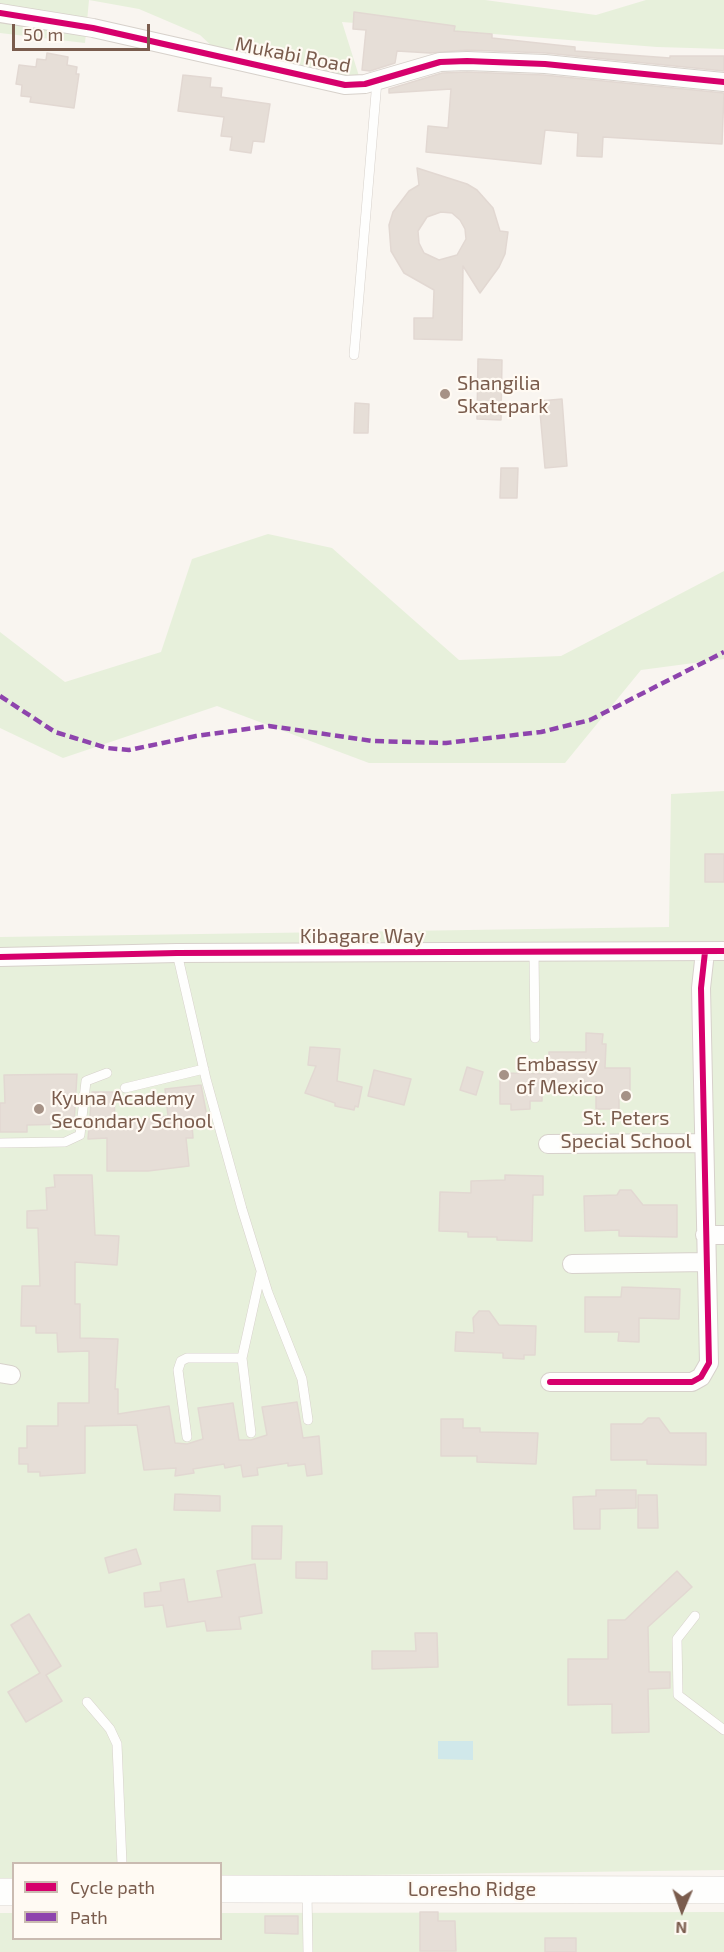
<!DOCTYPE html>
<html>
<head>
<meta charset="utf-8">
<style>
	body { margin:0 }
	#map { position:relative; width:724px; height:1952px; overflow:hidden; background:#f9f5f0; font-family:"Exo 2",sans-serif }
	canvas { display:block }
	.legend { position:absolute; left:12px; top:1862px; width:210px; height:78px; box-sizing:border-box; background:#fffaf3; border:2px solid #cabbb1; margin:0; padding:8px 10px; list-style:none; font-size:18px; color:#7a5c4d }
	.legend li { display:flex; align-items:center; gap:12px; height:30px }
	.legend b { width:30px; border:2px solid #cabbb1 }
	.north { position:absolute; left:652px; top:1880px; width:60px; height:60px; -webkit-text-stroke:4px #fffaf3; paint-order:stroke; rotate:182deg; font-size:16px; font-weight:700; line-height:24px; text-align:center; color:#7a5c4d }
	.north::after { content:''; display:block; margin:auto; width:21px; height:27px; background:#7a5c4d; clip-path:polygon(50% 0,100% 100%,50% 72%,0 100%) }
	.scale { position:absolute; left:12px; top:24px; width:138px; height:27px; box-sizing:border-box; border:3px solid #7a5c4d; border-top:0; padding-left:8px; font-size:18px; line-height:21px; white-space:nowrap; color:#7a5c4d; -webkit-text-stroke:4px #fffaf3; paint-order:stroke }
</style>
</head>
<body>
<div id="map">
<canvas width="724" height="1952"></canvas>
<ul class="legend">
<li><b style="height:8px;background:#d6006c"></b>Cycle path</li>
<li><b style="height:8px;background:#8e44ad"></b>Path</li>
</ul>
<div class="north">N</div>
<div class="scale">50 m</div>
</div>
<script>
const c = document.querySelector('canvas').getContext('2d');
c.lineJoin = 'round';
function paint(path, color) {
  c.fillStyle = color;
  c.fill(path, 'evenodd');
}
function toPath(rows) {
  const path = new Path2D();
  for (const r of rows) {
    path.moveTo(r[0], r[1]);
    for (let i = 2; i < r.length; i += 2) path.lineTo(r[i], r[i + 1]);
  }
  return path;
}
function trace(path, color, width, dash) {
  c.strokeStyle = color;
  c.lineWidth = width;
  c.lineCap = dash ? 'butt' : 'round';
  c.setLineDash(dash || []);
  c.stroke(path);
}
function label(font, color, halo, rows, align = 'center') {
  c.font = font + ' "Exo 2",sans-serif';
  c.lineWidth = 4.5;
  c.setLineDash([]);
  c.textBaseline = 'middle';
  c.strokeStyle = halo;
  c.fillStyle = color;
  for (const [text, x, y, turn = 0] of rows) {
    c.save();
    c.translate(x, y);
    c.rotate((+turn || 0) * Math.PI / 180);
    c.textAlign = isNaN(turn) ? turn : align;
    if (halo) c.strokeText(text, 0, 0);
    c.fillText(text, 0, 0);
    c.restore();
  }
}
paint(toPath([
	[0,0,485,0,596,15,646,0,724,0,724,49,657,47,342,22,364,92,229,62,200,35,139,9,89,0,85,43,0,33],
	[268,534,332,548,459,660,561,656,724,571,724,659,641,670,565,763,369,763,217,706,63,758,0,728,0,632,65,682,161,652,192,559],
	[724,791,724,1870,221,1877,220,1864,14,1864,13,1880,0,1880,0,937,669,927,671,794],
	[724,1912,724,1952,0,1952,0,1913,13,1913,14,1938,220,1938,221,1913]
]), '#e7f0db');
paint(toPath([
	[438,1741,473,1741,473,1760,438,1759]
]), '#d0e8ea');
const building = toPath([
	[354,12,455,26,454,31,492,34,492,38,575,47,575,51,670,58,670,56,724,56,724,71,546,53,467,50,430,53,397,51,395,63,370,71,362,70,366,30,353,29,354,12],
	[47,53,68,57,67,65,77,67,76,74,79,74,74,108,30,102,31,97,21,96,22,85,16,84,19,65,36,67,37,59,46,60,47,53],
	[467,72,544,75,724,93,722,144,603,137,602,157,577,156,578,133,545,130,541,164,426,152,428,126,448,128,451,89,389,93,389,89,442,73,467,72],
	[183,75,211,78,210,87,222,88,221,97,270,104,264,142,253,141,251,153,230,150,232,137,221,136,224,117,178,111,183,75],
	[417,168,467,184,477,190,493,208,500,231,508,232,505,254,499,267,480,293,463,266,462,340,414,339,414,318,433,318,434,290,404,273,391,251,389,225,393,212,409,191,419,185,417,168],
	[441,212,452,213,460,220,465,229,466,239,457,255,439,260,424,253,419,243,418,231,427,217,441,212],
	[478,359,502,360,501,420,477,419,478,359],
	[562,399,567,466,545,468,539,401,562,399],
	[355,403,369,404,368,433,354,433,355,403],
	[501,468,518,468,517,498,500,498,501,468],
	[705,854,724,854,724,882,705,882,705,854],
	[586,1033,603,1034,602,1044,606,1044,605,1068,630,1068,630,1095,619,1095,619,1109,596,1109,596,1082,566,1082,566,1093,542,1093,542,1101,530,1101,530,1109,511,1110,511,1104,500,1104,500,1073,549,1074,549,1052,586,1052,586,1033],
	[310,1047,340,1049,337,1081,362,1087,358,1107,355,1106,354,1110,335,1106,335,1103,305,1093,316,1066,308,1065,310,1047],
	[467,1067,483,1072,476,1095,460,1090,467,1067],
	[374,1070,411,1079,404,1105,368,1096,374,1070],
	[77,1074,74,1124,27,1125,27,1132,0,1132,0,1103,5,1103,4,1075,77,1074],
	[201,1085,208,1122,192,1125,193,1138,186,1138,189,1166,148,1171,107,1171,107,1138,88,1139,92,1092,114,1092,115,1123,168,1116,165,1089,201,1085],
	[54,1175,92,1175,95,1235,119,1236,117,1265,75,1262,75,1304,80,1304,80,1338,118,1339,115,1389,118,1389,118,1414,169,1406,175,1443,187,1444,203,1439,198,1408,233,1403,239,1440,251,1440,267,1435,262,1407,297,1402,303,1438,319,1436,322,1474,307,1476,305,1464,288,1466,288,1463,257,1468,258,1475,243,1477,241,1465,225,1468,224,1464,193,1469,194,1473,175,1476,176,1468,144,1470,137,1425,85,1426,85,1473,40,1476,40,1472,28,1472,28,1464,19,1464,19,1448,27,1448,27,1426,58,1426,58,1403,89,1403,89,1351,58,1352,57,1333,36,1333,36,1326,21,1326,22,1286,40,1286,38,1228,27,1228,27,1211,47,1210,46,1188,55,1187,54,1175],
	[505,1175,543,1176,543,1195,533,1195,532,1241,497,1240,497,1237,468,1237,468,1232,439,1231,440,1192,471,1193,471,1181,505,1180,505,1175],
	[620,1190,631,1190,643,1205,677,1205,677,1237,619,1236,619,1230,585,1231,584,1196,617,1195,620,1190],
	[622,1287,680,1289,679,1319,639,1318,639,1342,618,1341,619,1332,585,1332,585,1297,621,1297,622,1287],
	[479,1311,489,1311,499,1325,536,1326,535,1355,524,1355,524,1359,503,1358,503,1353,455,1351,456,1332,474,1333,473,1318,479,1311],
	[648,1418,659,1418,670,1433,706,1433,706,1465,647,1464,647,1460,611,1460,611,1424,642,1424,648,1418],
	[441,1419,463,1419,463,1428,480,1428,480,1432,538,1433,536,1464,477,1462,477,1456,441,1456,441,1419],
	[596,1490,636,1490,636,1508,600,1509,600,1529,574,1529,573,1497,596,1496,596,1490],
	[175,1494,220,1496,220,1511,174,1510,175,1494],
	[638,1495,657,1495,658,1528,638,1528,638,1495],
	[252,1526,282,1526,281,1559,252,1559,252,1526],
	[136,1549,141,1564,109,1573,105,1558,136,1549],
	[296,1562,327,1562,327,1579,296,1578,296,1562],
	[255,1564,262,1613,239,1617,241,1629,207,1631,205,1621,167,1627,163,1605,145,1607,144,1593,161,1591,160,1583,184,1579,188,1602,222,1597,217,1571,255,1564],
	[677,1571,692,1587,648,1627,649,1672,670,1672,670,1688,648,1689,649,1732,612,1733,612,1704,568,1705,568,1659,608,1659,608,1620,625,1620,677,1571],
	[29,1614,61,1666,46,1675,62,1701,26,1722,8,1692,40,1673,11,1625,29,1614],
	[415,1633,437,1633,438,1667,372,1669,372,1651,416,1651,415,1633],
	[420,1912,438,1912,438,1921,455,1921,456,1951,420,1951,420,1912],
	[265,1916,298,1916,298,1934,265,1933,265,1916],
	[545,1938,576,1938,576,1952,545,1952,545,1938]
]);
paint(building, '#e6ded7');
trace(building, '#e2d8d2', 1.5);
const lane = toPath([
	[354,355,377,81],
	[534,952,535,1038],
	[177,953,206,1079,242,1209,268,1293,302,1379,308,1420],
	[125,1088,204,1069],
	[0,1143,65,1142,80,1135,86,1081,107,1073],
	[251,1433,242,1358,261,1272],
	[187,1437,178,1370,181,1361,187,1358,242,1358],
	[695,1616,677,1639,678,1695,724,1730],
	[87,1702,110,1729,117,1744,122,1864],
	[307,1891,308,1952]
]);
const street = toPath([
	[0,13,93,28,345,85,365,84,440,62,467,61,545,64,724,82],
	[0,957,177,953,724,951],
	[548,1144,704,1143],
	[705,1235,724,1235],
	[572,1264,706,1262],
	[0,1373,11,1375],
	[550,1382,692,1382,701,1377,709,1363,701,988,705,952]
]);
const secondary = toPath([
	[220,1889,724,1890],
	[0,1892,14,1892]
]);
trace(lane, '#d7d1cb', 10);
trace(street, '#d7d1cb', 20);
trace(secondary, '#d9d2cb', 28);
trace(lane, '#fefefd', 9);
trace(street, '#fefefd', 18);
trace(secondary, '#fefefd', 27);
trace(toPath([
	[0,696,55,732,107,748,129,750,196,736,269,726,373,741,446,743,541,732,590,720,724,652]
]), '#8e44ad', 4.5, [9, 4.5]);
trace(toPath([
	[0,13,93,28,345,85,365,84,440,62,467,61,545,64,724,82],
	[0,957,177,953,724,951],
	[550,1382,692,1382,701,1377,709,1363,701,988,705,952]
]), '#d6006c', 6);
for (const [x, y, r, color] of [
	[445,394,6,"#a69286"],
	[504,1075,6,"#a69286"],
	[626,1096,6,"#a69286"],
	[39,1109,6,"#a69286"]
]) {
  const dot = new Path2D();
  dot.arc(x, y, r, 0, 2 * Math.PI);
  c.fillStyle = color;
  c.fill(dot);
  trace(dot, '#fffaf3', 2);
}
label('20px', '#7a5c4d', '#fffaf3', [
	["Mukabi Road",293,55,11],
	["Kibagare Way",362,936],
	["Loresho Ridge",472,1889]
]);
label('20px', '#7a5c4d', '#fffaf3', [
	["Shangilia",457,383],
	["Skatepark",457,406],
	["Embassy",516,1064],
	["of Mexico",516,1087],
	["Kyuna Academy",51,1098],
	["Secondary School",51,1121],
	["St. Peters",626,1118,"center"],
	["Special School",626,1141,"center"]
], 'left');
</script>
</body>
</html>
